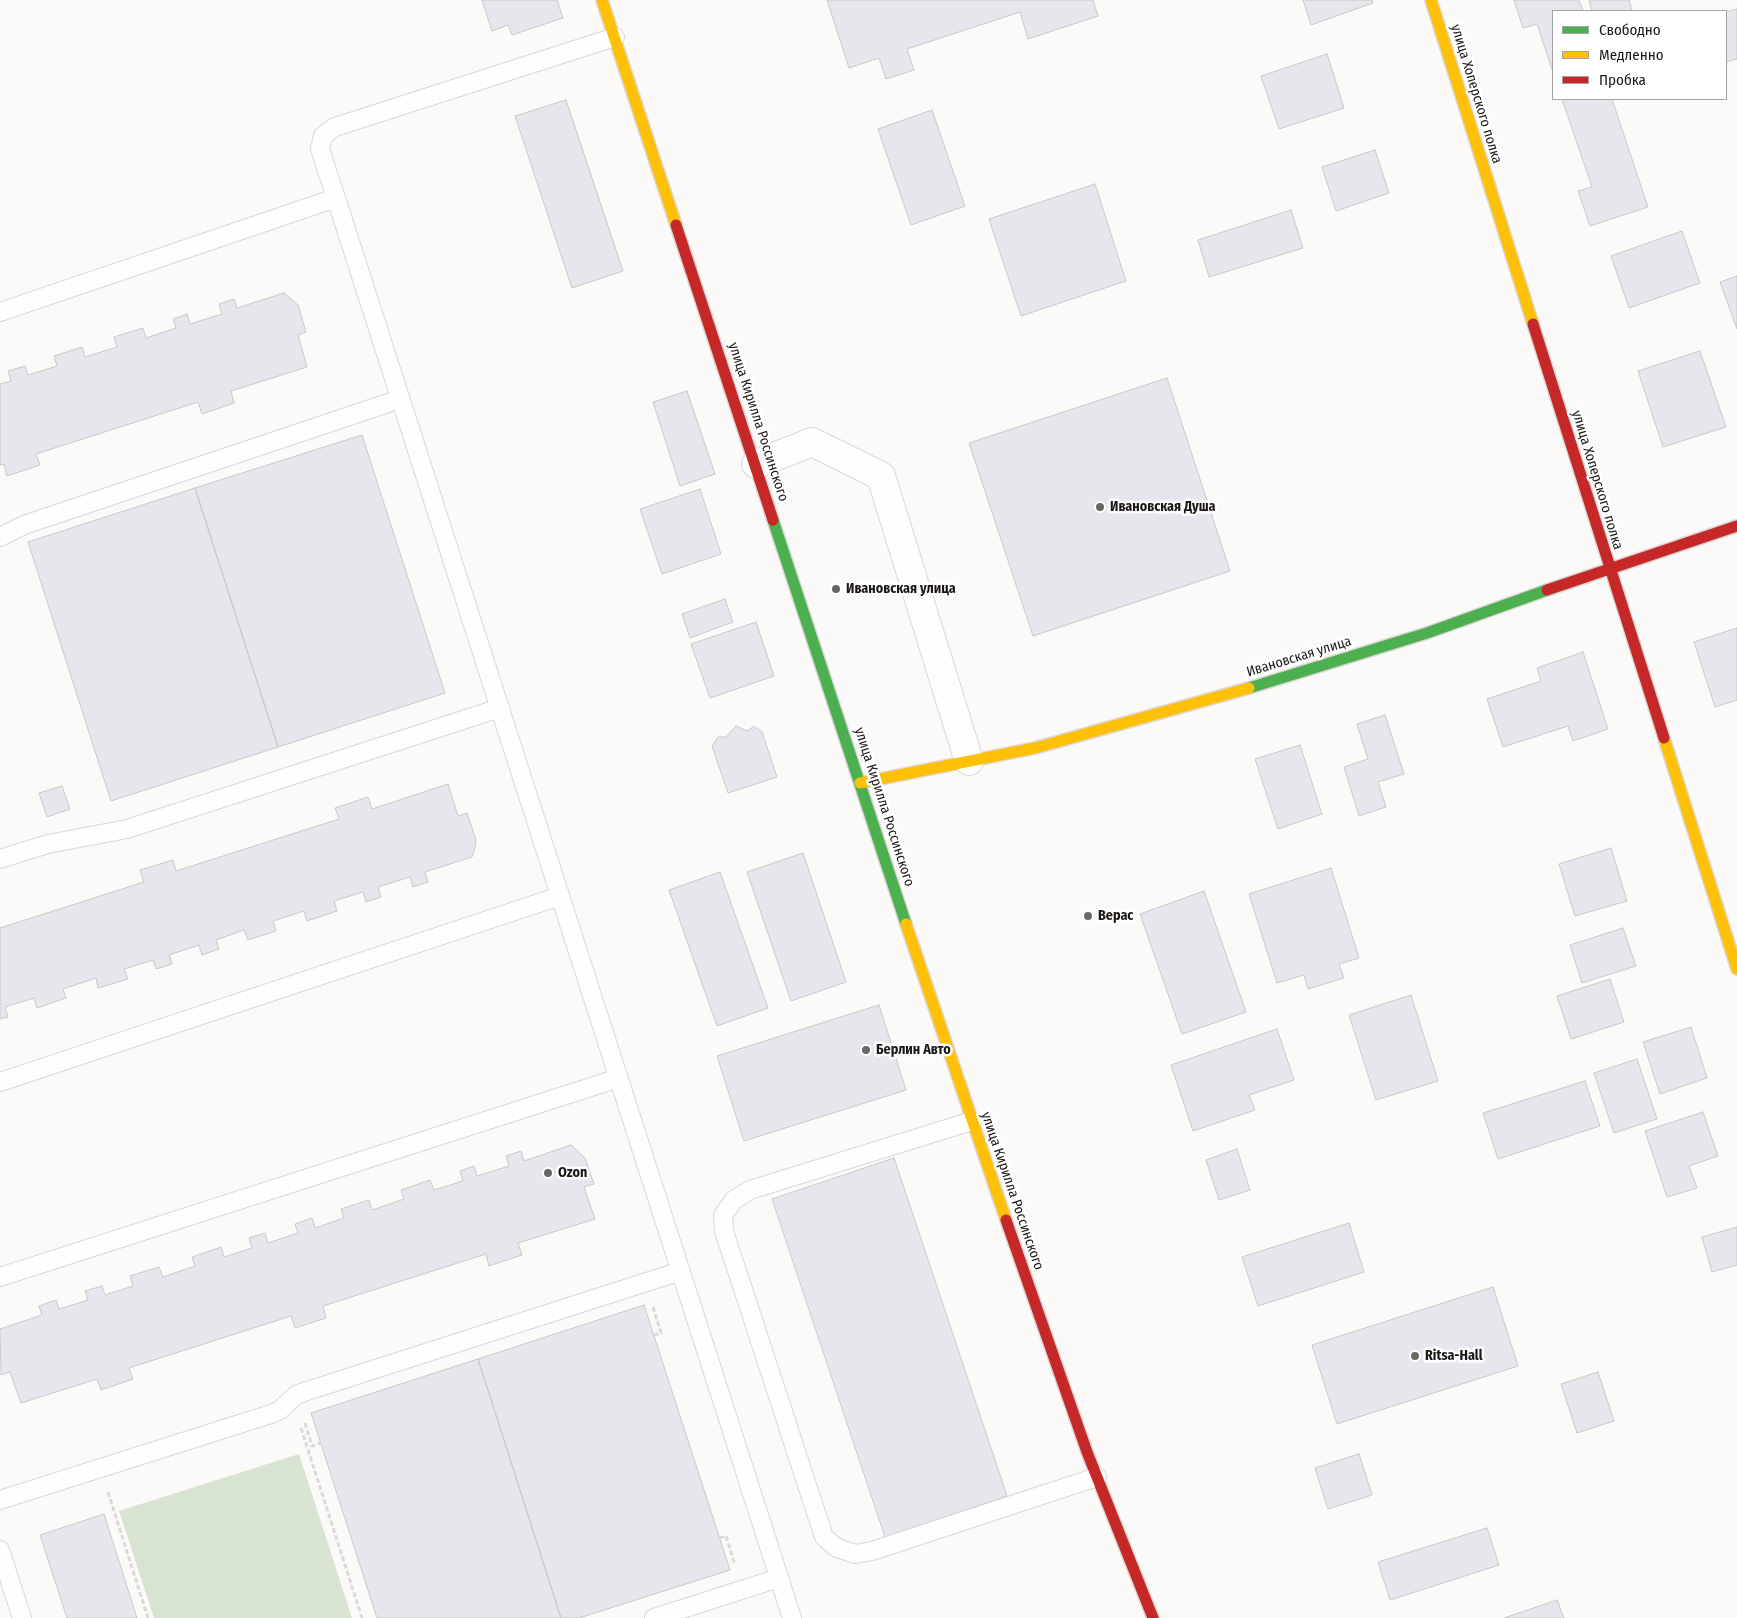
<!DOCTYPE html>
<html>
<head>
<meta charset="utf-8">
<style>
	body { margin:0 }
	#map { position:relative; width:1737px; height:1618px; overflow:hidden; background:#fcfaf8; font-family:"Fira Sans Condensed",sans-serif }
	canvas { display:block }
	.legend { position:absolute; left:1552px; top:10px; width:175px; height:90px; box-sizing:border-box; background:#fff; border:1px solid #a4a2a1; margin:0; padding:6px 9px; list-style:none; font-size:15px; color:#1b1715 }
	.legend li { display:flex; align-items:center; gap:10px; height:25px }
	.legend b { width:25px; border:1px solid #a4a2a1 }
</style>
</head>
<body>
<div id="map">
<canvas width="1737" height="1618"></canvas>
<ul class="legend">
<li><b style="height:6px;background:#4caf50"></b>Свободно</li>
<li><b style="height:6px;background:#ffc107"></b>Медленно</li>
<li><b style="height:6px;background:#c62828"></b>Пробка</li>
</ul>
</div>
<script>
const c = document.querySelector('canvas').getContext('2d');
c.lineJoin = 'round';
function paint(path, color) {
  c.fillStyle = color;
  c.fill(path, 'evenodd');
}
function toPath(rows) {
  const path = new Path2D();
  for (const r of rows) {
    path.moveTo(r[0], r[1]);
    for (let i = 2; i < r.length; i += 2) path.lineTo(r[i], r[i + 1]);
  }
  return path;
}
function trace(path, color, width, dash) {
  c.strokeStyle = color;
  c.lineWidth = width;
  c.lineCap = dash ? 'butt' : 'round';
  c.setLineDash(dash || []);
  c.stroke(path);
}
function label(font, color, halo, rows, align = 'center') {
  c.font = font + ' "Fira Sans Condensed",sans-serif';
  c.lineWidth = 5;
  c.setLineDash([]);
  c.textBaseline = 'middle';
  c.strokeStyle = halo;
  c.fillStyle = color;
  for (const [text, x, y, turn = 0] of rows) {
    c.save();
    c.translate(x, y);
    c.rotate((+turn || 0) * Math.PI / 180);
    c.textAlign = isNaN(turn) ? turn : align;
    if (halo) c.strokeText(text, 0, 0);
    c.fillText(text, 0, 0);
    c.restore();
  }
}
paint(toPath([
	[299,1454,352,1618,154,1618,119,1511]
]), '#d9e3d1');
const building = toPath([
	[482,0,557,0,563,18,512,35,508,25,492,31,482,0],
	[827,0,1093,0,1098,16,1028,39,1020,12,907,49,914,70,886,79,879,58,849,68,827,0],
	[1303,0,1372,0,1373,3,1311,25,1303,0],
	[1514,0,1579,0,1583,11,1553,11,1553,72,1537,24,1523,28,1514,0],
	[1589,0,1629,0,1632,11,1592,11,1589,0],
	[1737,9,1737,59,1726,62,1726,12,1737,9],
	[1327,54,1344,108,1279,129,1261,76,1327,54],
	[1562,99,1612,99,1648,207,1590,226,1578,191,1592,187,1562,99],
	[566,100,623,271,572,288,515,116,566,100],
	[932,110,965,206,911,225,878,129,932,110],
	[1375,150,1389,193,1336,211,1322,167,1375,150],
	[1095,184,1126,281,1021,316,989,219,1095,184],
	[1291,210,1303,248,1209,277,1198,240,1291,210],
	[1682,231,1700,283,1629,308,1611,256,1682,231],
	[1737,276,1737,329,1720,282,1737,276],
	[284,293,298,305,306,332,298,335,307,367,231,391,234,403,202,414,198,402,36,454,40,465,7,476,4,464,0,465,0,384,11,381,8,371,25,366,28,375,57,366,54,356,82,347,85,357,117,347,114,337,143,328,146,338,176,328,173,319,187,314,190,324,222,314,219,304,234,299,237,308,284,293],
	[1700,351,1726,427,1663,447,1638,371,1700,351],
	[1167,378,1230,571,1033,636,969,443,1167,378],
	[687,391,715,474,680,486,653,402,687,391],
	[362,435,445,693,278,747,195,488,362,435],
	[195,488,278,747,111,801,28,542,195,488],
	[700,489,721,554,662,574,640,509,700,489],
	[725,599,733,622,690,638,682,614,725,599],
	[756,622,774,676,710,698,691,644,756,622],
	[1737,628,1737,700,1715,707,1694,642,1737,628],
	[1583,652,1608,729,1573,741,1568,726,1503,747,1487,699,1541,681,1537,668,1583,652],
	[1385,715,1404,774,1378,782,1386,807,1359,816,1344,767,1368,759,1357,724,1385,715],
	[736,726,747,731,754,726,762,732,777,777,728,793,712,746,718,737,726,737,736,726],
	[1300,745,1322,814,1278,829,1255,759,1300,745],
	[448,784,458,816,467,813,476,840,475,848,472,857,425,872,428,882,413,887,410,877,378,887,381,897,366,902,363,892,334,901,337,911,307,921,304,911,273,921,276,931,248,940,244,930,216,940,219,949,202,955,199,945,169,955,172,964,156,969,153,960,124,969,128,979,98,988,96,978,63,989,66,998,37,1008,34,998,5,1007,8,1017,0,1019,0,928,144,882,140,870,173,860,176,871,339,819,335,808,368,797,372,809,448,784],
	[62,786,70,809,47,817,39,793,62,786],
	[1611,848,1627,901,1575,916,1559,864,1611,848],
	[803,853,846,982,791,1001,747,872,803,853],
	[1331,868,1359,958,1339,964,1344,978,1308,989,1304,975,1277,983,1249,894,1331,868],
	[720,872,768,1008,717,1026,669,890,720,872],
	[1204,891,1246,1012,1182,1034,1140,914,1204,891],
	[1623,928,1636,966,1582,983,1570,945,1623,928],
	[1610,979,1624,1022,1571,1039,1557,996,1610,979],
	[1411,995,1438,1081,1376,1100,1349,1015,1411,995],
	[879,1005,906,1090,744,1141,717,1056,879,1005],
	[1691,1027,1707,1078,1660,1094,1643,1042,1691,1027],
	[1277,1029,1294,1080,1249,1095,1255,1110,1193,1131,1171,1065,1277,1029],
	[1637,1059,1657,1119,1614,1133,1594,1073,1637,1059],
	[1585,1081,1600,1126,1498,1159,1483,1113,1585,1081],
	[1703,1112,1718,1156,1689,1166,1697,1188,1667,1197,1645,1131,1703,1112],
	[571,1145,585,1158,594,1184,584,1187,595,1219,518,1243,522,1255,489,1266,486,1254,323,1306,326,1318,295,1328,291,1316,129,1368,133,1379,101,1390,97,1379,21,1403,10,1372,1,1375,0,1329,42,1315,39,1306,56,1300,59,1309,88,1300,85,1291,102,1286,105,1295,133,1286,130,1276,159,1267,163,1277,195,1266,192,1257,221,1247,224,1257,252,1248,249,1238,265,1233,268,1243,298,1233,295,1224,312,1218,315,1228,344,1218,341,1209,369,1200,372,1210,404,1199,401,1190,430,1180,434,1190,463,1181,460,1171,474,1166,477,1176,509,1166,506,1156,521,1151,524,1161,571,1145],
	[1237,1149,1250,1190,1219,1200,1206,1160,1237,1149],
	[894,1158,1007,1496,885,1537,772,1199,894,1158],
	[1349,1223,1364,1272,1258,1306,1242,1257,1349,1223],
	[1737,1227,1737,1265,1712,1272,1702,1237,1737,1227],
	[1493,1287,1518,1366,1337,1424,1312,1345,1493,1287],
	[644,1305,730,1570,579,1618,561,1618,478,1359,644,1305],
	[478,1359,561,1618,377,1618,311,1413,478,1359],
	[1598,1372,1614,1421,1577,1433,1561,1384,1598,1372],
	[1359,1454,1372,1495,1328,1509,1315,1468,1359,1454],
	[104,1514,137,1618,67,1618,40,1535,104,1514],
	[1487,1528,1499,1565,1390,1600,1378,1562,1487,1528],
	[1557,1600,1564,1618,1504,1618,1557,1600]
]);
paint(building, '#e9e5ec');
trace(building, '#c9c7c8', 1);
const lane = toPath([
	[336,198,792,1618],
	[0,312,336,198,320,149,323,136,335,127,615,37],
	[0,537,24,525,400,399],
	[0,859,48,844,127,829,500,708],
	[0,1082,560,896],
	[972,1121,750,1190,734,1200,723,1215,724,1231,824,1537,837,1548,855,1554,872,1551,1097,1477],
	[0,1277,619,1078],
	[0,1500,271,1414,280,1410,296,1395,307,1391,681,1271],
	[0,1550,22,1618],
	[654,1618,779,1578]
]);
const street = toPath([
	[756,464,812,442,881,476,969,761]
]);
const fast = toPath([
	[773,520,906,924],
	[1249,688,1427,633,1547,590]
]);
const slow = toPath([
	[602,0,676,225],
	[1431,0,1533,324],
	[1664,738,1737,969],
	[860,783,1035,748,1249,688],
	[906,924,1006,1220]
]);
const jam = toPath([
	[676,225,773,520],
	[1533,324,1664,738],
	[1547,590,1737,526],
	[1006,1220,1087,1452,1153,1618]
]);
trace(lane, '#dad7d5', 20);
trace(street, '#dad7d5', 30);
trace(fast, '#dad7d5', 14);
trace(slow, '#dad7d5', 14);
trace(jam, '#dad7d5', 14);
trace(toPath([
	[653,1307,661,1333,654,1335],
	[305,1423,312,1446,321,1443],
	[301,1428,362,1618],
	[108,1492,148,1618],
	[719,1538,726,1536,735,1565]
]), '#dbdad9', 3, [5, 2.5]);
trace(lane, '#fffefe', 18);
trace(street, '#fffefe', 28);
trace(fast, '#4caf50', 11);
trace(slow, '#ffc107', 11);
trace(jam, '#c62828', 11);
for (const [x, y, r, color] of [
	[1100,507,5,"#6a6664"],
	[836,589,5,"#6a6664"],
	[1088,916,5,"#6a6664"],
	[866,1050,5,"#6a6664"],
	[548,1173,5,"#6a6664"],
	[1415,1356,5,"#6a6664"]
]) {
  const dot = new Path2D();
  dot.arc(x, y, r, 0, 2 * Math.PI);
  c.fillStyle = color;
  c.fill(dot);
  trace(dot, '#fff', 2);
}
label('14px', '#1b1715', '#fff', [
	["улица Хоперского полка",1476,94,73],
	["улица Кирилла Россинского",758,422,72],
	["улица Хоперского полка",1597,480,73],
	["Ивановская улица",1299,657,-17],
	["улица Кирилла Россинского",884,807,72],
	["улица Кирилла Россинского",1012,1191,71]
]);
label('bold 14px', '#1b1715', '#fff', [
	["Ивановская Душа",1110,507],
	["Ивановская улица",846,589],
	["Верас",1098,916],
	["Берлин Авто",876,1050],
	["Ozon",558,1173],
	["Ritsa-Hall",1425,1356]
], 'left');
</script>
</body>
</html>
